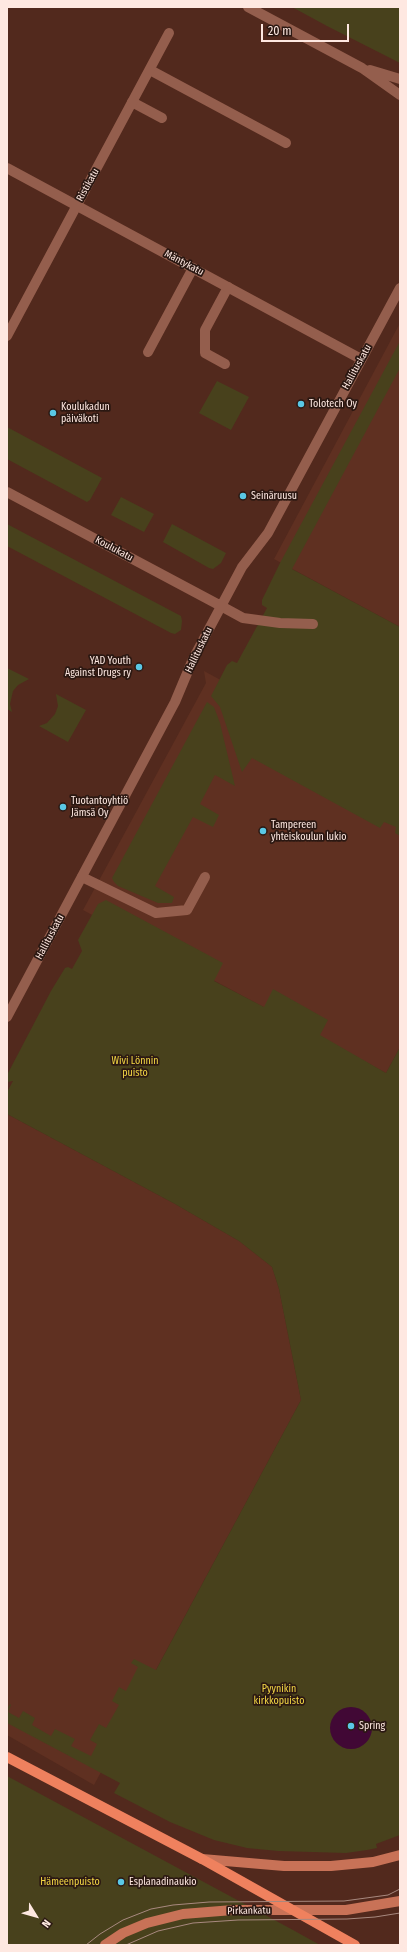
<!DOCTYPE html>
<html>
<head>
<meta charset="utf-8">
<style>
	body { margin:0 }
	#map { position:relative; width:407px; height:1952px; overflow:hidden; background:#52291d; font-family:"Fira Sans Condensed",sans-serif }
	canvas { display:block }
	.frame { position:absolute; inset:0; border:8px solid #fee8e1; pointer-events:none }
	.north { position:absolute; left:16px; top:1896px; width:40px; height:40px; -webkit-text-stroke:3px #2b1812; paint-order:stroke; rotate:127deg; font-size:11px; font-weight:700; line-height:16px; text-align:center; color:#fee8e1 }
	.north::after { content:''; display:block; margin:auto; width:14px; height:18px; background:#fee8e1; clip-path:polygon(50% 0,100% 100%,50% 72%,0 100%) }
	.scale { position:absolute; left:261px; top:24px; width:88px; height:18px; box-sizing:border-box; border:2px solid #fee8e1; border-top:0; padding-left:5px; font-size:12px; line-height:14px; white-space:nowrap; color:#fee8e1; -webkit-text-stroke:3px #2b1812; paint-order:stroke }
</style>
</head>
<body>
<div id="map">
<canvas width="407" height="1952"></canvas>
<div class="frame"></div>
<div class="north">N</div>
<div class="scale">20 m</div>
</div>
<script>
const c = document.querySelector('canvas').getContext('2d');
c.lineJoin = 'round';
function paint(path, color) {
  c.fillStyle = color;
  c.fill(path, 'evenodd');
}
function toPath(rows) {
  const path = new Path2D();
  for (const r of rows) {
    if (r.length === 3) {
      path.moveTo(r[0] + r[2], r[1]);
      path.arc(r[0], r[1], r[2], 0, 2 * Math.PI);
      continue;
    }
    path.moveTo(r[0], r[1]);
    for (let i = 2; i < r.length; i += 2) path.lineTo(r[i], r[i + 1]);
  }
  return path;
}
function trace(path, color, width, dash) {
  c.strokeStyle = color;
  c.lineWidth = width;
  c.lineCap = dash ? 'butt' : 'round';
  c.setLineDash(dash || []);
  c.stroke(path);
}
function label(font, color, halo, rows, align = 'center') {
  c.font = font + ' "Fira Sans Condensed",sans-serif';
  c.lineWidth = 3.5;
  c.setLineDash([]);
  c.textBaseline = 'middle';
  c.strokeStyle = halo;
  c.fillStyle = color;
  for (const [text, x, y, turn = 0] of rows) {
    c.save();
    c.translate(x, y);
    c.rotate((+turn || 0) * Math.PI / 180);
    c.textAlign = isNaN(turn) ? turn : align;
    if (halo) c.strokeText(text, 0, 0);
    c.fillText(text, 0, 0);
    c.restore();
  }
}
paint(toPath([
	[400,323,400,627,274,559],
	[204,671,400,777,400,1047,386,1073,83,910,206,683],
	[7,1114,175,1204,239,1241,272,1267,279,1289,301,1400,94,1785,7,1735]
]), '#5f3021');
paint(toPath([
	[292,7,400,7,400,63,327,26],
	[400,341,400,368,292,569,400,627,400,836,395,833,396,827,384,822,380,828,252,758,242,772,220,707,211,696,227,665,232,661,237,663,267,608,262,605,262,600,280,563],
	[217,381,249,397,231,430,199,413],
	[7,427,102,478,90,500,87,502,7,459],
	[121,497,154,514,144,532,111,515],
	[7,524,181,616,182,621,181,630,175,634,171,633,7,546],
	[172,524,226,553,221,563,213,569,209,568,163,542],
	[7,668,29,679,18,685,13,691,10,704,12,712,7,709],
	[56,694,86,710,68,742,39,726,47,723,55,714,58,706],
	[207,702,214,707,220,723,235,786,215,775,200,804,219,815,213,827,193,817,155,886,174,897,172,903,158,903,118,886,114,882,112,878],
	[106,900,223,963,214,981,264,1007,273,989,328,1020,320,1035,386,1073,400,1047,400,1835,376,1844,377,1848,367,1850,346,1853,278,1851,247,1848,214,1840,170,1822,114,1793,120,1783,7,1723,7,1709,10,1704,11,1705,8,1712,19,1718,23,1711,35,1718,32,1725,51,1736,55,1729,75,1739,71,1746,91,1756,97,1744,90,1740,99,1724,106,1728,119,1705,112,1701,119,1687,126,1691,138,1667,131,1663,134,1659,156,1670,301,1400,279,1289,272,1267,239,1241,175,1204,7,1114,7,1092,13,1081,7,1082,7,1075,51,991,65,968,68,967,72,969,82,951,78,940,98,904],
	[7,1776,293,1930,320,1945,7,1945]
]), '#48411c');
paint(toPath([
	[351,1728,21]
]), '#410835');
trace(toPath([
	[150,70,286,143],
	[132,102,162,118],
	[148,352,193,268],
	[225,364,205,353,205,330,228,287],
	[221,606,243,618,280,623,313,624],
	[82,877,156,913,187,910,205,877]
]), '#945e4d', 10);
trace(toPath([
	[7,168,361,359],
	[7,336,169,33],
	[7,492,221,606],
	[7,1017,175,702,193,659,242,567,268,533,400,288]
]), '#945e4d', 10);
trace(toPath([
	[248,7,362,68,400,95],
	[370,70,400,79]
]), '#945e4d', 10);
trace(toPath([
	[202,1859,284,1866,331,1866,373,1862,400,1855],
	[105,1945,123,1933,147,1923,183,1914,233,1910,346,1910,400,1901]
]), '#c87257', 10);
trace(toPath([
	[7,1757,202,1859,355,1945]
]), '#ef815e', 10);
trace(toPath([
	[86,1945,100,1934,123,1920,151,1909,173,1905,209,1902,344,1901,388,1895,400,1889],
	[126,1945,158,1931,193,1923,238,1920,347,1919,375,1917,400,1913]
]), '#a8897f', 1);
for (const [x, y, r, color] of [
	[301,404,4,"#5ac8e5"],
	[53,413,4,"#5ac8e5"],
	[243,496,4,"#5ac8e5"],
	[139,667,4,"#5ac8e5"],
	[63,807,4,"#5ac8e5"],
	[263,831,4,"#5ac8e5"],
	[351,1726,4,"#5ac8e5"],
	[121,1882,4,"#5ac8e5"]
]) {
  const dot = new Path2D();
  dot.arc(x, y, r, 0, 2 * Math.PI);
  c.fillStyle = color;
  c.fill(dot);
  trace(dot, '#2b1812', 1.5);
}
label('10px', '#fee8e1', '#2b1812', [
	["Ristikatu",88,185,-61],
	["Mäntykatu",184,263,28],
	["Hallituskatu",357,367,-61],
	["Koulukatu",114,549,28],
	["Hallituskatu",199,650,-64],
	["Hallituskatu",50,937,-62],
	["Pirkankatu",249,1911,-1]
]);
label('10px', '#fee8e1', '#2b1812', [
	["Tolotech Oy",309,404],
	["Koulukadun",61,407],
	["päiväkoti",61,419],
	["Seinäruusu",251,496],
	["YAD Youth",131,661,"right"],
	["Against Drugs ry",131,673,"right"],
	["Tuotantoyhtiö",71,801],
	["Jämsä Oy",71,813],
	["Tampereen",271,825],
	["yhteiskoulun lukio",271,837],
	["Spring",359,1726],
	["Esplanadinaukio",129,1882]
], 'left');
label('10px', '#f3d745', '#2b1812', [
	["Wivi Lönnin",135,1061],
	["puisto",135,1073],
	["Pyynikin",279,1689],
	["kirkkopuisto",279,1701],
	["Hämeenpuisto",70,1882]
]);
</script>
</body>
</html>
